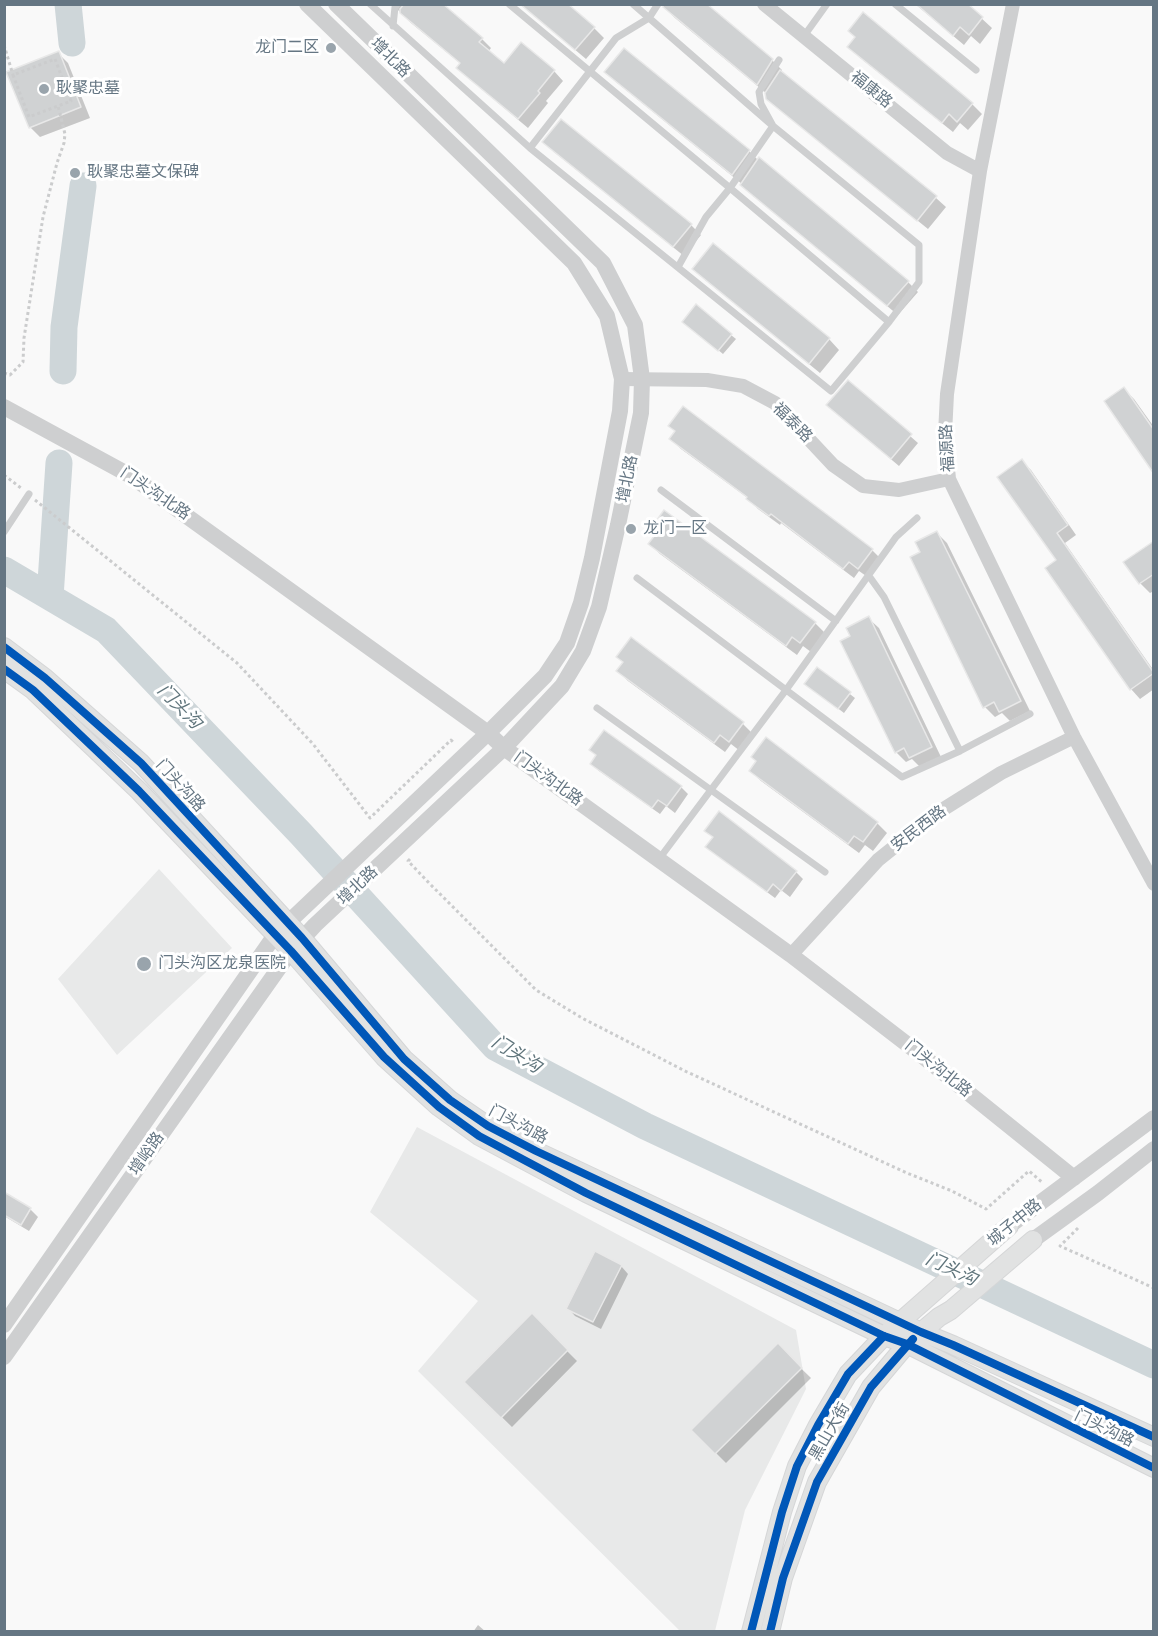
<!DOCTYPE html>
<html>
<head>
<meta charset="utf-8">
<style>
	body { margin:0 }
	#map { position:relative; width:1158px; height:1636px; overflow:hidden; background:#f9f9f9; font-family:"Varela Round",sans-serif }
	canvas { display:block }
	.frame { position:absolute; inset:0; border:6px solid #657683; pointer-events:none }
</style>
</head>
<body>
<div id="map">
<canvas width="1158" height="1636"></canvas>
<div class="frame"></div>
</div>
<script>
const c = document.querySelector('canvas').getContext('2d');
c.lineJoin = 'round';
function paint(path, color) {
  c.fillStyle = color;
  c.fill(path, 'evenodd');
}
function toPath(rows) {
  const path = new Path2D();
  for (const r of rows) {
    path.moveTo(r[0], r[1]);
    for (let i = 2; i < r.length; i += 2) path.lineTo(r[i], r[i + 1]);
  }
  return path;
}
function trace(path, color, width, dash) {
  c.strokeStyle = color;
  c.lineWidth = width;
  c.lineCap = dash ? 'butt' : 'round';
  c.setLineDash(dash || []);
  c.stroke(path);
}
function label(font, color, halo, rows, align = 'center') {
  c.font = font + ' "Varela Round","Noto Sans SC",sans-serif';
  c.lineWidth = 6;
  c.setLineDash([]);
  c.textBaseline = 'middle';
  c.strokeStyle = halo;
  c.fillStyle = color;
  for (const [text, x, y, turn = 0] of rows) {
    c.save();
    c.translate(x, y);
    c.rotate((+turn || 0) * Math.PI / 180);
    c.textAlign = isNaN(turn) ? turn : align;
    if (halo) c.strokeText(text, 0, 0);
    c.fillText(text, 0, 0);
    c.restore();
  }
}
paint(toPath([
	[159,869,232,948,117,1055,58,979],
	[417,1127,796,1330,806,1389,745,1510,715,1631,680,1631,418,1371,478,1301,370,1212]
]), '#e8e9e9');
paint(toPath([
	[392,4,440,4,482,39,491,48,488,52,504,65,554,71,563,81,546,101,548,103,528,128,467,77,461,64,411,23],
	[521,4,594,28,604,38,586,59],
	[915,4,966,4,992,28,980,44,971,36,964,45],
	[665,8,772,60,782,70,781,73,936,198,946,207,928,229,778,108,766,93,675,18],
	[58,53,68,63,90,118,40,137,30,127],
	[859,57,972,104,982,114,968,130,960,123,953,132],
	[606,72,749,151,758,160,908,282,918,292,898,315,752,195,742,184,616,82],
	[544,142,691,225,701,235,684,256,554,152],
	[704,279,829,339,839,350,820,373],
	[689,326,731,335,736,339,723,354],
	[848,382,918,443,899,466,836,413],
	[1124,389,1134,399,1154,427,1154,471],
	[684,408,872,550,882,560,869,578,859,571,854,578,781,523,780,525,758,509,749,499,681,449,671,439,676,432,670,426],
	[1022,461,1031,470,1076,535,1065,543,1154,671,1154,689,1140,699,1131,689,1047,568,1058,560],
	[937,533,947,543,1030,711,1010,721,1002,713,995,717,985,707,922,553],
	[1154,543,1154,591,1150,593,1140,583],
	[650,544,815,623,825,633,811,652,803,646,797,655,660,554],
	[868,618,879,628,941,757,920,767,912,759,906,762,896,752,852,637],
	[817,669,855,698,844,713,811,688],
	[618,671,743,724,753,734,740,751,731,744,725,752,628,681],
	[591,750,681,787,688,794,675,813,666,806,660,814,599,771,591,764,597,756],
	[751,771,877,823,887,833,873,851,865,845,859,853,761,781],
	[706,831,796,872,803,879,790,897,781,890,775,898,715,854,714,838],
	[4,1194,30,1209,38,1217,29,1231,4,1216],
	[621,1266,628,1274,601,1329,575,1316,568,1308],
	[532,1316,577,1361,512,1427,466,1382],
	[778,1346,811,1378,726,1463,693,1430],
	[478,1625,486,1632,473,1632]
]), '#0003');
trace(toPath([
	[68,4,72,43],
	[63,371,64,327,83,186],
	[4,570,106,630,301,834,495,1047,645,1126,1154,1365],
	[50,597,59,463]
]), '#ced6d9', 27);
const building = toPath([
	[404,4,443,4,483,38,479,42,504,63,521,42,555,70,538,91,540,93,518,119,456,68,460,63,400,13,400,9,404,4],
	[520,4,568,4,595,27,575,50,520,4],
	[664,4,707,4,773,59,757,85,663,7,664,4],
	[916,4,968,4,983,17,969,35,960,27,953,36,916,4],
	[863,12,973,103,957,122,949,114,942,123,847,47,855,37,848,31,863,12],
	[624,48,750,150,732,175,604,72,624,48],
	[59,51,81,107,29,128,6,72,59,51],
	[780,70,937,196,917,221,766,99,765,93,780,70],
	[561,119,692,224,673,247,542,142,561,119],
	[759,157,909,281,887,306,740,185,759,157],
	[713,243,830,338,809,364,692,269,713,243],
	[696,304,732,334,718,351,682,322,696,304],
	[848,380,912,434,891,459,826,405,848,380],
	[1124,387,1154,430,1154,474,1104,401,1124,387],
	[683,406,873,549,858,569,849,562,843,569,771,514,769,516,746,499,747,497,669,439,675,431,668,426,683,406],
	[1022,459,1068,525,1057,533,1154,673,1130,690,1045,568,1056,560,997,477,1022,459],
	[664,510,816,622,800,643,792,637,786,646,648,544,655,535,649,531,664,510],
	[937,531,1021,701,999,712,994,702,983,708,910,557,920,552,915,542,937,531],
	[1154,541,1154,574,1139,584,1123,562,1154,541],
	[869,616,932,747,909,758,904,748,895,753,840,641,850,636,846,628,869,616],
	[631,637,744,722,729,742,720,735,714,743,616,671,623,662,616,657,631,637],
	[817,667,851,692,838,709,804,684,817,667],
	[604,730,682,786,667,806,658,800,652,808,590,764,596,755,589,750,604,730],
	[766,737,878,822,863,842,854,836,848,844,749,771,756,761,751,757,766,737],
	[719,811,797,871,781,891,773,884,767,892,705,847,713,837,704,831,719,811],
	[4,1192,31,1208,21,1225,4,1215,4,1192],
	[595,1251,622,1265,593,1322,566,1309,595,1251],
	[532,1313,568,1350,501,1418,464,1382,532,1313],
	[778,1343,802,1368,715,1454,691,1430,778,1343]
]);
paint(building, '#d0d2d3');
trace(building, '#e8e8e8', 1.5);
const secondary = toPath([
	[4,647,45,678,141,763,302,938,404,1059,450,1100,488,1126,536,1151,921,1332,953,1345,1154,1437],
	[4,669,33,690,139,791,291,951,384,1057,439,1107,479,1136,586,1193,884,1336,907,1344,1154,1468],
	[751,1632,782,1512,797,1466,818,1425,848,1374,884,1336,1009,1226],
	[770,1632,783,1578,817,1482,871,1387,907,1344,939,1317,951,1310,1033,1240]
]);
trace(secondary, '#d5d6d7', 20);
trace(toPath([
	[4,45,13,75],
	[55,59,71,101,29,117,13,75,55,59],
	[4,373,10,375,23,362,24,338,43,217,57,163,64,143,65,134,58,106],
	[4,475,21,488],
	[35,500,237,663,313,744,370,818,451,740,454,743],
	[410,859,408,861,429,883,536,990,582,1018,687,1072,907,1173,952,1191,986,1209,1029,1171,1043,1183],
	[1078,1228,1060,1246,1154,1288]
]), '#cbcccd', 3, [3, 3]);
trace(toPath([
	[370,4,530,148,831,391,889,322,919,282,919,245,773,126,633,4],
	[509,4,730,188,889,322],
	[895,4,976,70],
	[393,26,395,7,397,4],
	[804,36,827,4],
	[530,148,616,38,649,18,658,4],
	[678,267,706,217,730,188,773,126,761,104,759,92,779,60],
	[661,490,836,621],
	[4,532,29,494],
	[869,576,884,597,960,751],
	[637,578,902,777,960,751,1030,714],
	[597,708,825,872],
	[659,859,786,690,896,537,917,518]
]), '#cecfd0', 7);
trace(toPath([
	[764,4,947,153,980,171],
	[1013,4,980,171,947,394,945,434,949,479,1074,737,1154,884],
	[622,379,707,380,743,386,775,403,833,465,863,486,899,490,949,479],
	[791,955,878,860,934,815,1001,773,1074,737]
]), '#cecfd0', 14);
trace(toPath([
	[4,407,131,476,488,733,504,748,791,955,925,1058,1074,1178],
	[1009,1226,1154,1118],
	[1033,1240,1098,1193,1154,1149],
	[4,1325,275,935,488,733,545,676,567,643,581,603,592,558,620,411,622,379,607,316,574,263,307,4],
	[4,1357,291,951,315,925,504,748,562,686,583,651,599,607,618,525,641,413,642,379,635,325,603,263,336,4]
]), '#cecfd0', 16);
trace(secondary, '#e1e2e2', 18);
trace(toPath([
	[4,647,45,678,141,763,302,938,404,1059,450,1100,488,1126,536,1151,921,1332,953,1345,1154,1437],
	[4,669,33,690,139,791,291,951,384,1057,439,1107,479,1136,586,1193,884,1336,907,1344,1154,1468],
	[751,1632,782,1512,797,1466,818,1425,848,1374,884,1336],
	[770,1632,783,1578,817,1482,871,1387,913,1339]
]), '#0057b8', 8);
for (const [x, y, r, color] of [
	[331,48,6,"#99a4ac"],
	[44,89,6,"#99a4ac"],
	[75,173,6,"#99a4ac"],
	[631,529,6,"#99a4ac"],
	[144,964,8,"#99a4ac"]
]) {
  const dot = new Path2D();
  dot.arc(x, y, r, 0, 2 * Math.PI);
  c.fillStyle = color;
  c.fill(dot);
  trace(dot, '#fff', 2);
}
label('16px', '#657683', '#fff', [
	["龙门二区",319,48,"right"],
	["耿聚忠墓",56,89],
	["耿聚忠墓文保碑",87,173],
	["龙门一区",643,529],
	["门头沟区龙泉医院",158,964]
], 'left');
label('16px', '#657683', '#fff', [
	["增北路",390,58,45],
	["福康路",871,90,39],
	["福泰路",792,423,45],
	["福源路",948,448,-93],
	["增北路",628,479,-79],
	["门头沟北路",155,494,34],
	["门头沟北路",548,779,36],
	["门头沟路",180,786,48],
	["安民西路",919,829,-37],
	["增北路",358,886,-43],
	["门头沟北路",938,1069,39],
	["门头沟路",518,1125,28],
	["增峪路",147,1154,-55],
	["城子中路",1015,1223,-39],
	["门头沟路",1104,1429,26],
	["黑山大街",830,1432,-60]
]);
label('italic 18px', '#60757c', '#fff', [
	["门头沟",179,707,46],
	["门头沟",516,1055,32],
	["门头沟",951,1270,25]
]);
</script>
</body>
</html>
